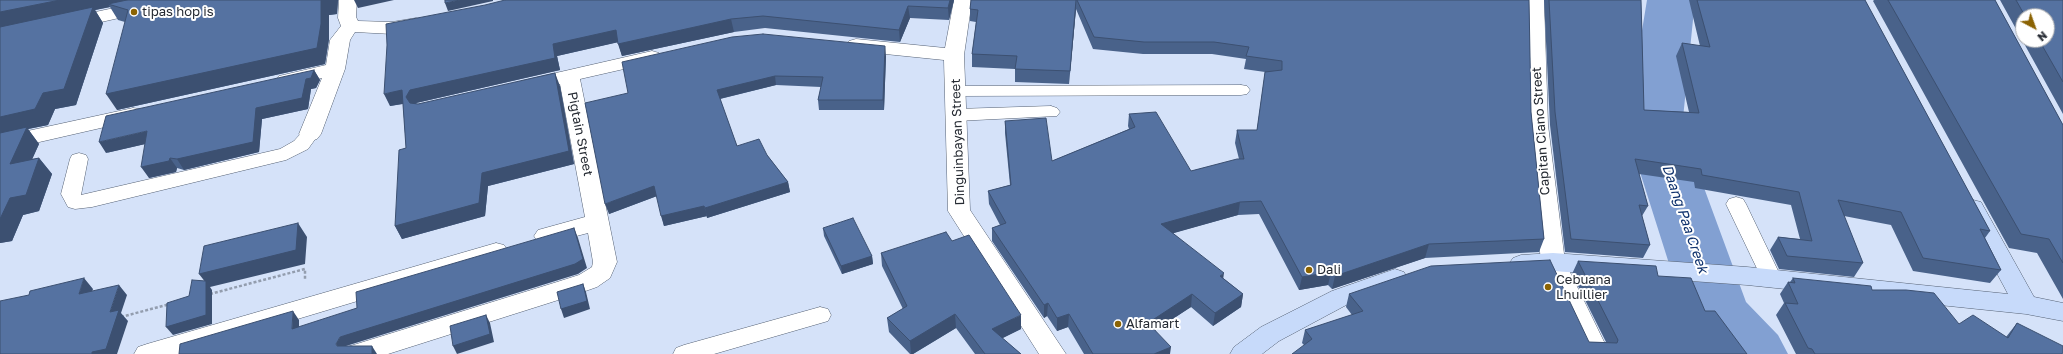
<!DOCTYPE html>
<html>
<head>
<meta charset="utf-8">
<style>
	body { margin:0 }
	#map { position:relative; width:2063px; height:354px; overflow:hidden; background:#d5e2f9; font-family:"Golos Text",sans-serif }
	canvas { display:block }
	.north { position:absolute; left:2015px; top:8px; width:40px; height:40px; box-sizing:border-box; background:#fff; border:1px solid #a8aaad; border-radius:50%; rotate:139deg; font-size:11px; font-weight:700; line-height:16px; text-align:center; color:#262b33 }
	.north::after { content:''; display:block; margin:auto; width:14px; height:18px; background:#8b6303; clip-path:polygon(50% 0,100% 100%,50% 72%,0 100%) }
</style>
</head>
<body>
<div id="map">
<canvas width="2063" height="354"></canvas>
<div class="north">N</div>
</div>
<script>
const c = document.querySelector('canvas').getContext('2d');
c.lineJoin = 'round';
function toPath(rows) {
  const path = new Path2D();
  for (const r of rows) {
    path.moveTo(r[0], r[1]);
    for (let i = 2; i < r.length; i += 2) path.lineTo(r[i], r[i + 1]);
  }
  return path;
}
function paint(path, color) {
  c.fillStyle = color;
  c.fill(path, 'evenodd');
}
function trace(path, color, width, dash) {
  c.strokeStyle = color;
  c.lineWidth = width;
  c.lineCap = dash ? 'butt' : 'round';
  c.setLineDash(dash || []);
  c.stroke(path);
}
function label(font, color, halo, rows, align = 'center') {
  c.font = font + ' "Golos Text",sans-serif';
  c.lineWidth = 4;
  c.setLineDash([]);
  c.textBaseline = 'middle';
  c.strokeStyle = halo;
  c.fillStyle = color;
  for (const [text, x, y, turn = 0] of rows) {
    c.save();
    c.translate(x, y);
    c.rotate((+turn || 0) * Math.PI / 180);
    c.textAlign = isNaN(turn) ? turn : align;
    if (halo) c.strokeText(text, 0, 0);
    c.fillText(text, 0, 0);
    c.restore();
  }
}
paint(toPath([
	[1647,0,1695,0,1682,128,1746,302,1778,335,1788,354,1714,354,1695,332,1685,314,1626,128,1647,0]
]), '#82a0d2');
const service = toPath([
	[1241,85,1247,86,1250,90,1247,94,1241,95,956,96,950,95,947,91,950,87,956,86,1241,85],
	[1051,106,1057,108,1060,112,1057,116,956,121,950,119,947,115,950,111,956,109,1051,106],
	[310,128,316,130,319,134,316,138,308,149,286,160,92,207,75,209,68,207,61,194,70,159,72,155,79,153,86,155,88,159,81,195,280,149,294,141,304,130,310,128],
	[1736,197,1743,199,1746,204,1782,279,1779,284,1772,287,1765,284,1762,279,1726,204,1729,199,1736,197],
	[820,307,828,309,831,315,828,321,714,354,673,354,676,348,684,345,820,307]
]);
const minor = toPath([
	[151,0,186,0,183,4,177,5,70,29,63,27,61,23,63,19,151,0],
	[339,0,357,0,356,17,358,21,392,22,416,18,423,20,425,24,423,28,392,34,355,32,350,40,345,69,321,134,317,139,310,141,303,139,299,134,322,78,286,86,279,84,276,80,279,76,326,65,330,40,341,26,338,18,339,0],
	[954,0,972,0,964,55,970,210,1066,354,1039,354,948,211,944,60,856,51,849,49,846,45,849,41,856,39,945,48,954,0],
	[652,51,659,53,662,57,659,61,580,79,617,262,610,278,597,287,574,295,388,354,343,354,347,347,557,282,579,275,592,267,593,262,588,233,546,244,538,242,534,236,538,230,585,217,560,84,528,91,521,89,518,85,521,81,652,51],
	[133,108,140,109,143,114,140,119,0,151,0,137,133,108],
	[496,243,504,245,508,251,504,257,181,354,134,354,138,347,147,344,496,243],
	[1553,253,1561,256,1565,262,1610,354,1584,354,1541,262,1545,256,1553,253]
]);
const tertiary = toPath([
	[1526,0,1544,0,1548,125,1565,262,1561,268,1553,271,1545,268,1541,262,1528,125,1526,0]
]);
const secondary = toPath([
	[1973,200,1981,202,2034,297,2063,303,2063,321,2026,314,1747,285,1553,271,1521,273,1513,270,1509,264,1513,258,1521,255,1553,253,1747,267,2008,294,1962,208,1965,202,1973,200],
	[1395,269,1404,272,1407,278,1404,284,1350,303,1279,341,1262,354,1230,354,1234,347,1261,327,1332,291,1395,269]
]);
trace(service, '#556174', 1);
trace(minor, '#556174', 1);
trace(tertiary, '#556174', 1);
trace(secondary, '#556174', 1);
trace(toPath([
	[210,294,305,269,305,280],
	[121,317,170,304]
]), '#939dae', 2.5, [3, 2]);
paint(service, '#fff');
paint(minor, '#fff');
paint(tertiary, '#fff');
paint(secondary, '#c7dafa');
paint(toPath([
	[0,0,338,0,337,14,329,15,329,39,325,64,117,110,125,22,118,20,110,7,95,10,103,23,76,105,55,109,48,125,28,129,39,144,32,159,39,158,52,174,39,211,23,215,12,241,0,243],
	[954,0,949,20,910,18,900,42,765,28,734,32,622,56,618,42,557,56,560,70,416,103,415,103,418,104,560,86,574,164,488,186,485,216,402,239,395,226,406,148,403,104,390,106,387,45],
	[971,0,1529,0,1531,112,1544,239,1539,252,1425,258,1332,289,1328,285,1299,290,1259,214,1238,215,1173,233,1223,278,1243,294,1241,307,1213,326,1191,307,1155,330,1170,354,1084,354,1068,327,1057,331,1047,316,1044,318,992,241,992,228,1000,225,989,204,988,191,1010,185,1005,133,1005,121,1052,161,1129,129,1128,126,1129,114,1191,171,1239,159,1235,143,1237,130,1257,130,1265,72,1244,69,1246,59,1212,54,1143,54,1093,49,1076,9,1069,84,1015,82,1015,69,972,67,972,54,976,22,970,21,970,9],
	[1544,0,1641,0,1644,110,1689,112,1676,56,1682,43,1700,46,1689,0,1865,0,1990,231,1985,238,2001,270,1990,283,1913,271,1891,225,1844,216,1863,263,1854,277,1779,269,1770,250,1778,237,1800,239,1791,205,1695,188,1694,182,1639,174,1648,206,1642,216,1650,245,1643,258,1565,252,1550,125],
	[1874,0,1995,0,2063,125,2063,299,2037,253,2009,248,1873,1],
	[2000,0,2063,0,2063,114],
	[2023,16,2047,16,2047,40,2023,40],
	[886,56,884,110,819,110,818,100,821,87,776,85,720,99,737,146,767,155,788,182,790,192,707,218,707,216,664,226,657,196,609,214,628,93],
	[314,70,320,80,316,88,311,89,308,109,262,119,259,152,184,170,177,168,176,172,149,178,145,144,106,153],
	[823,228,872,256,873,264,842,274,824,236],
	[952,241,1021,329,1002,338,1021,354,975,354,956,328,913,354,910,354,889,332,887,318,903,309,882,266,881,253],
	[1578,261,1658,276,1705,311,1747,354,1304,345,1302,343,1305,330,1352,315,1346,307,1349,294,1589,342,1606,342,1572,274],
	[1793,278,1872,290,1959,324,2006,337,2017,323,2062,354,1796,354,1776,315,1784,303,1780,294,1788,282,1790,282]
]), '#49628a');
paint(toPath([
	[60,0,144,0,108,4,110,7,95,10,103,23,76,105,55,109,48,125,28,129,39,144,23,180,10,164,0,136,0,117,43,93,0,30,0,12],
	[321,0,338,0,337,14,329,15,329,39,325,64,117,110,106,94],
	[354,0,394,0,358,8],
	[460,0,493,0,493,1,448,11,445,3],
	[950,0,954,0,949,20,948,8],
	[1076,0,1076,9,1069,84,1070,71],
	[908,6,910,18,900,42,899,30],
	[731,19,734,32,622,56,618,44],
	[616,30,619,42,557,56,560,70,416,103,412,110,406,97,410,90,553,44],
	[885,46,886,56,884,110,883,100],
	[314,70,320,80,316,88,311,89,308,109,262,119,259,152,184,170,177,159,256,108],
	[555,73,560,86,574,164,488,186,485,216,402,239,395,226,482,173],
	[775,76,776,85,719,99,717,90],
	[402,90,407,103,390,106,384,94],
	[147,131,154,142,106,153,99,142],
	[39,158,52,174,39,211,23,215,12,241,0,243,0,219,10,198],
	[170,158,177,168,176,172,149,178,141,167],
	[788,182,790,192,707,218,705,208],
	[654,186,657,196,609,214,605,204],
	[1240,202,1238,215,1160,237,1161,224],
	[704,206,707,216,664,226,661,216],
	[298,223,307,237,305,264,210,287,212,290,212,324,173,335,166,327,206,283,199,274],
	[574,228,578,238,587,268,578,274,346,346,342,353,336,344,340,337],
	[1429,244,1425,258,1332,289,1335,276],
	[872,256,873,264,842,274,841,266],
	[1331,272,1328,285,1299,290,1302,277],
	[1224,273,1222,287,1220,276],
	[84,278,93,289,88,304,79,294],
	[583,284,586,292,590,309,564,318,561,309],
	[119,285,127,295,121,313,128,321,117,354,92,354,92,352,110,312],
	[1192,294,1191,307,1147,336,1148,323],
	[1243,294,1241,307,1213,326,1215,313],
	[1048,303,1047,316,1044,318,1044,305],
	[293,311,299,320,299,339,292,329],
	[955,314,956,328,913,354,911,354,910,341],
	[1069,314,1068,327,1057,331,1057,318],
	[486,315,490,323,494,342,457,354,453,346],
	[1021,315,1021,329,993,343,992,329],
	[372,346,377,354,372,354],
	[1171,347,1170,354,1154,354]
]), '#3c5071');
const building = toPath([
	[0,0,60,0,0,12,0,0],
	[127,0,321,0,321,24,317,48,106,94,128,10,108,4,127,0],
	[445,0,460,0,445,3,445,0],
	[505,0,950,0,948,8,908,6,899,30,763,16,731,19,618,44,616,30,553,44,555,58,410,90,406,97,410,103,418,104,555,73,569,151,482,173,479,203,395,226,399,150,406,148,402,90,384,94,387,45,386,24,485,5,505,0],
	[971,0,1076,0,1070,71,1015,69,1017,56,972,54,978,10,970,9,971,0],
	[1077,0,1529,0,1531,112,1544,239,1429,244,1335,276,1331,272,1302,277,1261,201,1240,202,1161,224,1224,273,1220,276,1243,294,1215,313,1192,294,1148,323,1171,347,1154,354,1093,354,1069,314,1057,318,1048,303,1044,305,992,228,1006,223,988,191,1011,185,1005,121,1046,118,1052,161,1135,127,1129,114,1156,112,1191,171,1237,159,1244,159,1237,130,1257,130,1265,72,1282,70,1282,61,1246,56,1249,47,1214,42,1144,42,1094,37,1077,0],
	[1549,0,1641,0,1644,110,1699,113,1682,43,1710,47,1697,0,1865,0,1990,231,1980,229,2001,270,1923,258,1901,212,1838,200,1863,263,1787,256,1778,237,1812,241,1799,192,1702,175,1701,169,1635,159,1648,206,1639,205,1650,245,1571,239,1555,112,1549,0],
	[1888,0,1995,0,2063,125,2063,263,2049,239,2021,234,1888,0],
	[2016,0,2063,0,2063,82,2039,40,2047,40,2047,16,2025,16,2016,0],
	[93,7,64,89,43,93,35,109,0,117,0,27,93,7],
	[763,34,885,46,883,100,818,100,823,77,775,76,717,90,737,146,759,139,767,155,788,182,705,208,704,206,661,216,654,186,605,204,585,103,628,93,622,62,732,37,763,34],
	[314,70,311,78,306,79,302,98,256,108,253,142,177,159,170,158,169,161,141,167,147,131,99,142,106,116,314,70],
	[27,127,10,164,39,158,26,195,10,198,0,219,0,133,27,127],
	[853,218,872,256,841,266,823,228,853,218],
	[298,223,296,250,199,274,204,246,298,223],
	[574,228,583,259,575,264,340,337,336,344,337,346,372,346,372,354,179,354,180,344,293,311,292,329,357,308,356,292,574,228],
	[946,232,952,241,969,235,1021,315,992,329,1021,354,985,354,955,314,910,341,887,318,907,306,881,253,946,232],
	[1550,260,1589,342,1617,343,1618,340,1578,261,1656,266,1658,276,1691,278,1705,311,1715,311,1747,354,1292,354,1312,339,1305,330,1363,311,1349,294,1431,266,1550,260],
	[84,278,79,294,119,285,110,312,119,310,106,349,92,352,92,354,0,354,0,301,29,295,30,291,84,278],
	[1793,278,1871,286,1872,290,1906,290,1934,293,1959,324,1973,315,2008,338,2017,323,2063,346,2063,352,2062,354,1815,354,1812,349,1808,348,1785,303,1798,304,1788,282,1795,283,1793,278],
	[192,280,206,281,206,315,166,327,167,303,189,296,192,280],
	[583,284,587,301,561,309,557,292,583,284],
	[486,315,490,334,453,346,450,326,486,315]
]);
paint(building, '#5572a1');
trace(building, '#3c5071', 1);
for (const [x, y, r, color] of [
	[134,12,4,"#8b6303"],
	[1309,270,4,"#8b6303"],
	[1548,287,4,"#8b6303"],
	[1118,324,4,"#8b6303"]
]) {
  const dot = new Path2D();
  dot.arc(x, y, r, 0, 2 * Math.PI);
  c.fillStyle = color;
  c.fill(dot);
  trace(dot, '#fff', 1.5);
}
label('13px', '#262b33', '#fff', [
	["tipas hop is",142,12],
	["Dali",1317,270],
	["Cebuana",1556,280],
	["Lhuillier",1556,295],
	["Alfamart",1126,324]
], 'left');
label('13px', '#262b33', '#fff', [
	["Capitan Ciano Street",1541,131,-94],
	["Pigtain Street",580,134,79],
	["Dinguinbayan Street",958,142,-92]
]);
label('italic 14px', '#0e316c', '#fff', [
	["Daang Paa Creek",1685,219,71]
]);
</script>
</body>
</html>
